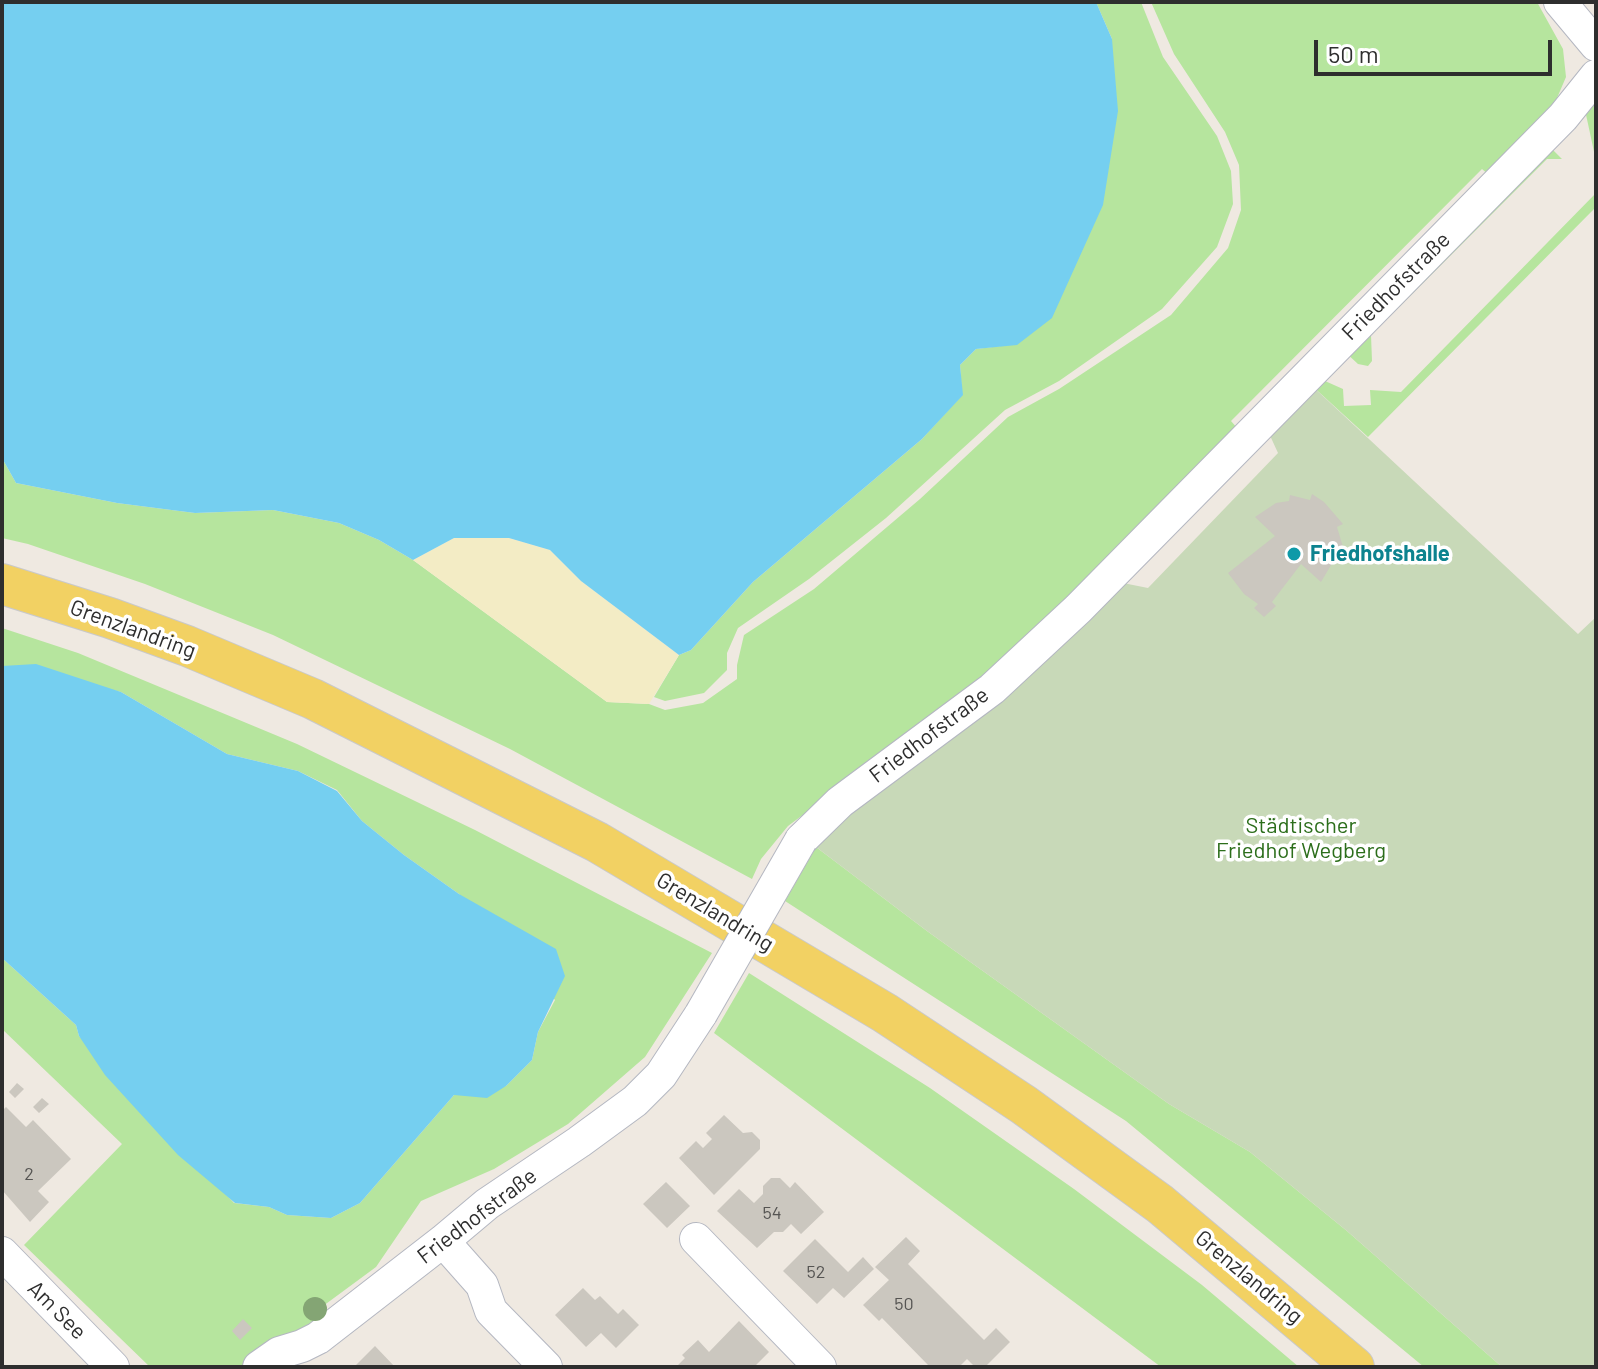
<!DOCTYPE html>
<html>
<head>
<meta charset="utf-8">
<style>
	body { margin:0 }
	#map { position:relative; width:1598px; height:1369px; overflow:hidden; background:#efe9e1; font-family:Barlow,sans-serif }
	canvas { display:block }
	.frame { position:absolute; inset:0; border:4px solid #2e2e2e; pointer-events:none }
	.scale { position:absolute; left:1314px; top:40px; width:238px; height:36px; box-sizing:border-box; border:4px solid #2e2e2e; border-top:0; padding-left:10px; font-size:24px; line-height:28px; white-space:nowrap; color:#2e2e2e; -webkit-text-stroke:6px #fff; paint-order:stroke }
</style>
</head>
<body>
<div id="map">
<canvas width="1598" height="1369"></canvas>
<div class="frame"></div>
<div class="scale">50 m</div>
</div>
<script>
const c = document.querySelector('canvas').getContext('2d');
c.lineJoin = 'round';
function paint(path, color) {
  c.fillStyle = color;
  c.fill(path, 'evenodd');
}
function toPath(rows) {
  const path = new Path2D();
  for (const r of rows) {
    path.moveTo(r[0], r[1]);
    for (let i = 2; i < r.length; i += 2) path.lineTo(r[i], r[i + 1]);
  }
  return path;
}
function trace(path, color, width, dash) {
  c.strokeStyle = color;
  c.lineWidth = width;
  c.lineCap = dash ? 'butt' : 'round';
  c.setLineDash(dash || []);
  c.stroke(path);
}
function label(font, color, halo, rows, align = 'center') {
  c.font = font + ' Barlow,sans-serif';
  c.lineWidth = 7;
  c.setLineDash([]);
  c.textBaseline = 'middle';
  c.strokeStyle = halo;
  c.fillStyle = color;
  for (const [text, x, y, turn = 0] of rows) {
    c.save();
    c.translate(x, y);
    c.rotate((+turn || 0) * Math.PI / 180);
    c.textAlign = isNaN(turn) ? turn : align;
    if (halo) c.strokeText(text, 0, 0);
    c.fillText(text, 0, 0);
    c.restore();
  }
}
paint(toPath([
	[1096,2,1141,2,1163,57,1217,136,1231,171,1233,204,1217,247,1162,309,1059,381,1005,410,886,518,809,579,738,628,727,653,727,670,704,693,665,701,654,697,679,655,691,650,753,582,922,439,962,395,960,365,976,349,1017,344,1112,39],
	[1151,2,1537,2,1563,49,1566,77,1551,112,1490,176,1482,169,1231,421,1238,429,1004,665,788,826,761,859,752,879,510,749,273,635,145,584,28,544,2,538,2,458,16,483,117,503,195,513,273,510,339,523,379,540,413,560,607,702,649,704,665,710,703,703,737,679,737,665,744,635,814,589,920,499,1008,417,1059,389,1171,315,1228,248,1241,210,1239,165,1225,132,1174,54],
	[1596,102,1596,161,1585,110],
	[1551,148,1562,159,1547,159,1371,335,1372,361,1368,366,1358,364,1344,351],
	[1596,193,1596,207,1368,437,1310,384,1316,377,1343,389,1344,406,1371,405,1370,390,1401,392],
	[2,628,78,653,297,744,475,830,712,953,645,1057,568,1124,494,1169,421,1201,376,1267,319,1309,322,1319,242,1367,150,1367,24,1245,122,1144,2,1029,2,958,76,1025,79,1036,234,1203,269,1207,287,1215,331,1218,360,1203,454,1095,506,1086,532,1060,538,1032,555,1000,459,894,404,855,362,821,337,790,298,771,227,754,121,692,2,666],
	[816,847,927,931,1169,1104,1250,1152,1347,1231,1502,1367,1424,1367,1126,1121,785,901],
	[749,973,930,1088,1074,1189,1202,1285,1299,1367,1161,1367,714,1033]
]), '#b6e59e');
paint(toPath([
	[454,538,509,538,550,550,581,581,679,655,649,704,607,702,413,560]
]), '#f3ecc5');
paint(toPath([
	[1310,384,1578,634,1596,617,1596,1367,1502,1367,1347,1231,1250,1152,1169,1104,927,931,816,847,838,824,1118,582,1148,588,1278,453,1267,429]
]), '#c8d9b8');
paint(toPath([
	[2,2,1096,2,1112,39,1118,111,1103,205,1052,318,1017,345,976,349,960,365,963,395,922,439,753,582,691,650,679,655,581,581,550,550,509,538,454,538,413,560,379,540,339,523,273,510,195,513,117,503,16,483,2,458],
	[36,664,121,692,227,754,298,771,337,791,362,821,404,855,459,894,556,949,565,976,538,1032,532,1060,506,1086,487,1098,454,1095,360,1203,331,1218,287,1215,269,1207,235,1203,178,1155,105,1075,79,1036,76,1025,2,958,2,666]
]), '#75cff0');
paint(toPath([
	[1312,494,1324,502,1343,524,1337,527,1343,547,1337,547,1334,560,1321,582,1301,564,1272,602,1276,606,1264,617,1254,608,1258,604,1244,594,1228,573,1275,536,1255,517,1276,503,1289,501,1290,495,1310,500],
	[17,1083,24,1089,15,1098,9,1092],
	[42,1098,49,1104,39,1113,33,1107],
	[6,1107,26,1127,33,1120,71,1159,38,1191,49,1202,30,1222,2,1190,2,1111],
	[724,1115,743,1133,752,1132,760,1140,760,1149,714,1195,679,1158,696,1141,703,1148,712,1139,706,1133],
	[771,1178,780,1178,790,1188,795,1182,824,1212,801,1234,791,1224,783,1232,774,1232,757,1248,717,1211,739,1189,754,1203,763,1194,763,1186],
	[666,1182,690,1206,667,1228,643,1204],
	[906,1237,920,1251,908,1264,984,1340,996,1328,1010,1342,985,1367,975,1367,967,1359,959,1367,925,1367,928,1365,882,1318,879,1321,863,1305,889,1280,875,1267],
	[815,1239,848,1272,863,1257,874,1269,844,1298,833,1288,817,1304,783,1271],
	[583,1288,595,1300,600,1296,618,1314,623,1309,639,1325,616,1348,601,1333,586,1347,555,1315],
	[243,1319,252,1328,240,1340,232,1331],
	[739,1321,769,1352,754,1367,676,1367,685,1358,682,1355,698,1340,709,1352],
	[375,1346,395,1367,354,1367]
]), '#cbc7bf');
const minor = toPath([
	[1560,2,1596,45],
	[801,840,840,802,992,689,1078,609,1563,117,1596,76],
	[696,1239,820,1367],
	[443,1241,482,1285,491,1311,546,1367],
	[2,1253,113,1367],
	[259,1367,279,1353,302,1346,318,1338,443,1241,487,1204,579,1142,635,1101,661,1075,701,1014]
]);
const major = toPath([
	[2,584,110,618,187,646,313,699,597,842,885,1013,1024,1105,1160,1204,1354,1367]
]);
trace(minor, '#b4b7c1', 34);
trace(major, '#c9c9c9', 42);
trace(minor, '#fff', 32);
trace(major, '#f2d163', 40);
const minorBridge = toPath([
	[701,1014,801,840]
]);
trace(minorBridge, '#b4b7c1', 34, []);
trace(minorBridge, '#fff', 32);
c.fillStyle = '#84a574';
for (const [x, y] of [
	[315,1309]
]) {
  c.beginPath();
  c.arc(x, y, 12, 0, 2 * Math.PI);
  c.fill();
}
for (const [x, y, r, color] of [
	[1294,554,8,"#0f9aa8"]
]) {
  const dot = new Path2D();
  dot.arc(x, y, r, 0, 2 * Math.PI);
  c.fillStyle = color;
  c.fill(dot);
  trace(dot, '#fff', 3);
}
label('18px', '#555452', null, [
	["2",29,1174],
	["54",772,1213],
	["52",816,1272],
	["50",904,1304]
]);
label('22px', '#2e2e2e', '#fff', [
	["Friedhofstraße",1396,286,-45],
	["Grenzlandring",133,629,20],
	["Friedhofstraße",929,735,-37],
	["Grenzlandring",715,912,31],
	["Friedhofstraße",477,1216,-37],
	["Grenzlandring",1249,1277,40],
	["Am See",57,1310,45]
]);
label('bold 22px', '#0d838f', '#fff', [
	["Friedhofshalle",1310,554]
], 'left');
label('22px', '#2c6e1b', '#fff', [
	["Städtischer",1301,826],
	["Friedhof Wegberg",1301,851]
]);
</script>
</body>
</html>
